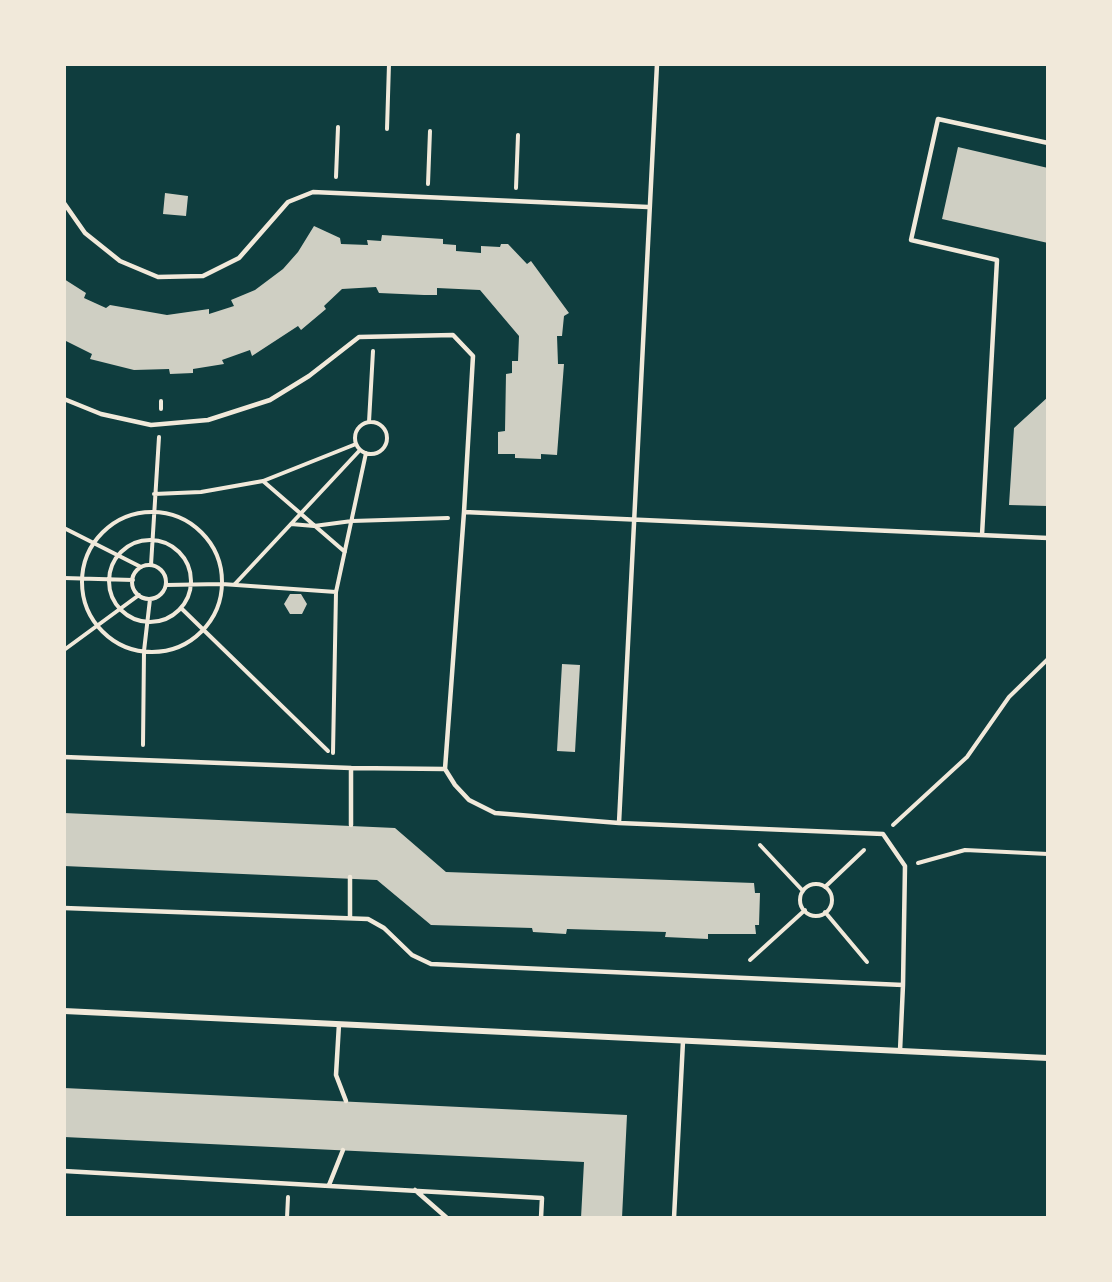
<!DOCTYPE html>
<html>
<head>
<meta charset="utf-8">
<style>
	body { margin:0 }
	#map { position:relative; width:1112px; height:1282px; overflow:hidden; background:#0f3d3e; font-family:"IBM Plex Sans",sans-serif }
	canvas { display:block }
	.frame { position:absolute; inset:0; border:66px solid #f1e9da; pointer-events:none }
</style>
</head>
<body>
<div id="map">
<canvas width="1112" height="1282"></canvas>
<div class="frame"></div>
</div>
<script>
const c = document.querySelector('canvas').getContext('2d');
c.lineJoin = 'round';
function paint(path, color) {
  c.fillStyle = color;
  c.fill(path, 'evenodd');
}
function toPath(rows) {
  const path = new Path2D();
  for (const r of rows) {
    if (r.length === 3) {
      path.moveTo(r[0] + r[2], r[1]);
      path.arc(r[0], r[1], r[2], 0, 2 * Math.PI);
      continue;
    }
    path.moveTo(r[0], r[1]);
    for (let i = 2; i < r.length; i += 2) path.lineTo(r[i], r[i + 1]);
  }
  return path;
}
function trace(path, color, width, dash) {
  c.strokeStyle = color;
  c.lineWidth = width;
  c.lineCap = dash ? 'butt' : 'round';
  c.setLineDash(dash || []);
  c.stroke(path);
}
paint(toPath([
	[958,147,1048,168,1048,243,942,219],
	[165,193,188,196,186,216,163,214],
	[314,226,340,238,341,244,368,245,367,240,381,241,382,235,443,239,443,244,456,245,456,251,481,253,481,246,500,247,501,244,508,244,527,264,531,261,569,313,564,316,562,336,557,336,558,364,564,364,557,455,541,454,541,459,515,458,515,454,498,454,498,432,505,431,506,374,512,373,512,361,518,361,519,336,480,290,437,288,437,295,424,295,379,293,376,287,342,289,324,306,326,309,301,330,298,326,252,356,250,350,222,360,224,364,193,369,193,373,170,374,169,369,134,370,90,359,92,354,64,340,64,279,86,293,84,298,106,308,110,305,167,315,209,309,209,314,234,306,231,300,255,290,283,269,298,252],
	[1048,397,1048,506,1009,505,1014,428],
	[290,594,301,594,307,604,302,614,290,614,284,604],
	[562,664,580,665,575,752,557,751],
	[64,813,395,828,446,872,754,883,755,893,760,893,759,925,755,925,756,934,708,934,708,939,665,937,666,932,567,929,566,934,533,932,532,928,431,925,377,880,64,866],
	[64,1088,627,1115,622,1218,581,1218,584,1162,64,1137]
]), '#cfcfc3');
trace(toPath([
	[387,129,389,64],
	[336,177,338,127],
	[428,184,430,131],
	[516,188,518,135],
	[161,409,161,401],
	[369,422,373,351],
	[371,438,16],
	[263,481,345,552],
	[154,494,201,492,263,481,356,444],
	[152,582,70],
	[291,524,314,526,352,521,448,518],
	[64,528,141,567],
	[150,581,41],
	[151,565,159,437],
	[149,582,17],
	[64,578,133,580],
	[166,585,222,584,336,592,366,453],
	[234,585,360,450],
	[181,608,328,751],
	[64,650,139,595],
	[143,745,144,651,150,599],
	[333,753,336,592],
	[893,825,967,757,1009,697,1048,659],
	[760,845,803,891],
	[918,863,965,850,1048,854],
	[816,900,16],
	[825,887,864,850],
	[825,912,867,962],
	[750,960,805,910],
	[287,1218,288,1197]
]), '#f1e9da', 4);
trace(toPath([
	[64,203,85,233,120,261,158,277,203,276,239,258,288,202,313,192,648,207],
	[64,399,101,414,151,425,208,420,270,400,309,376,359,337,453,335,473,356,464,512,445,769,455,785,469,800,495,813,619,823,883,834,905,866,903,985,431,964,412,955,384,928,368,919,64,908],
	[464,512,1048,538],
	[982,535,997,260,911,240,938,119,1048,143],
	[64,757,351,768],
	[619,823,657,64],
	[351,825,351,768,445,769],
	[350,917,350,877],
	[339,1024,336,1075,346,1101],
	[900,1051,903,985],
	[64,1171,542,1198,541,1218],
	[329,1185,343,1150],
	[415,1190,447,1218],
	[674,1218,683,1041]
]), '#f1e9da', 4.5);
trace(toPath([
	[64,1011,1048,1058]
]), '#f1e9da', 6);
</script>
</body>
</html>
